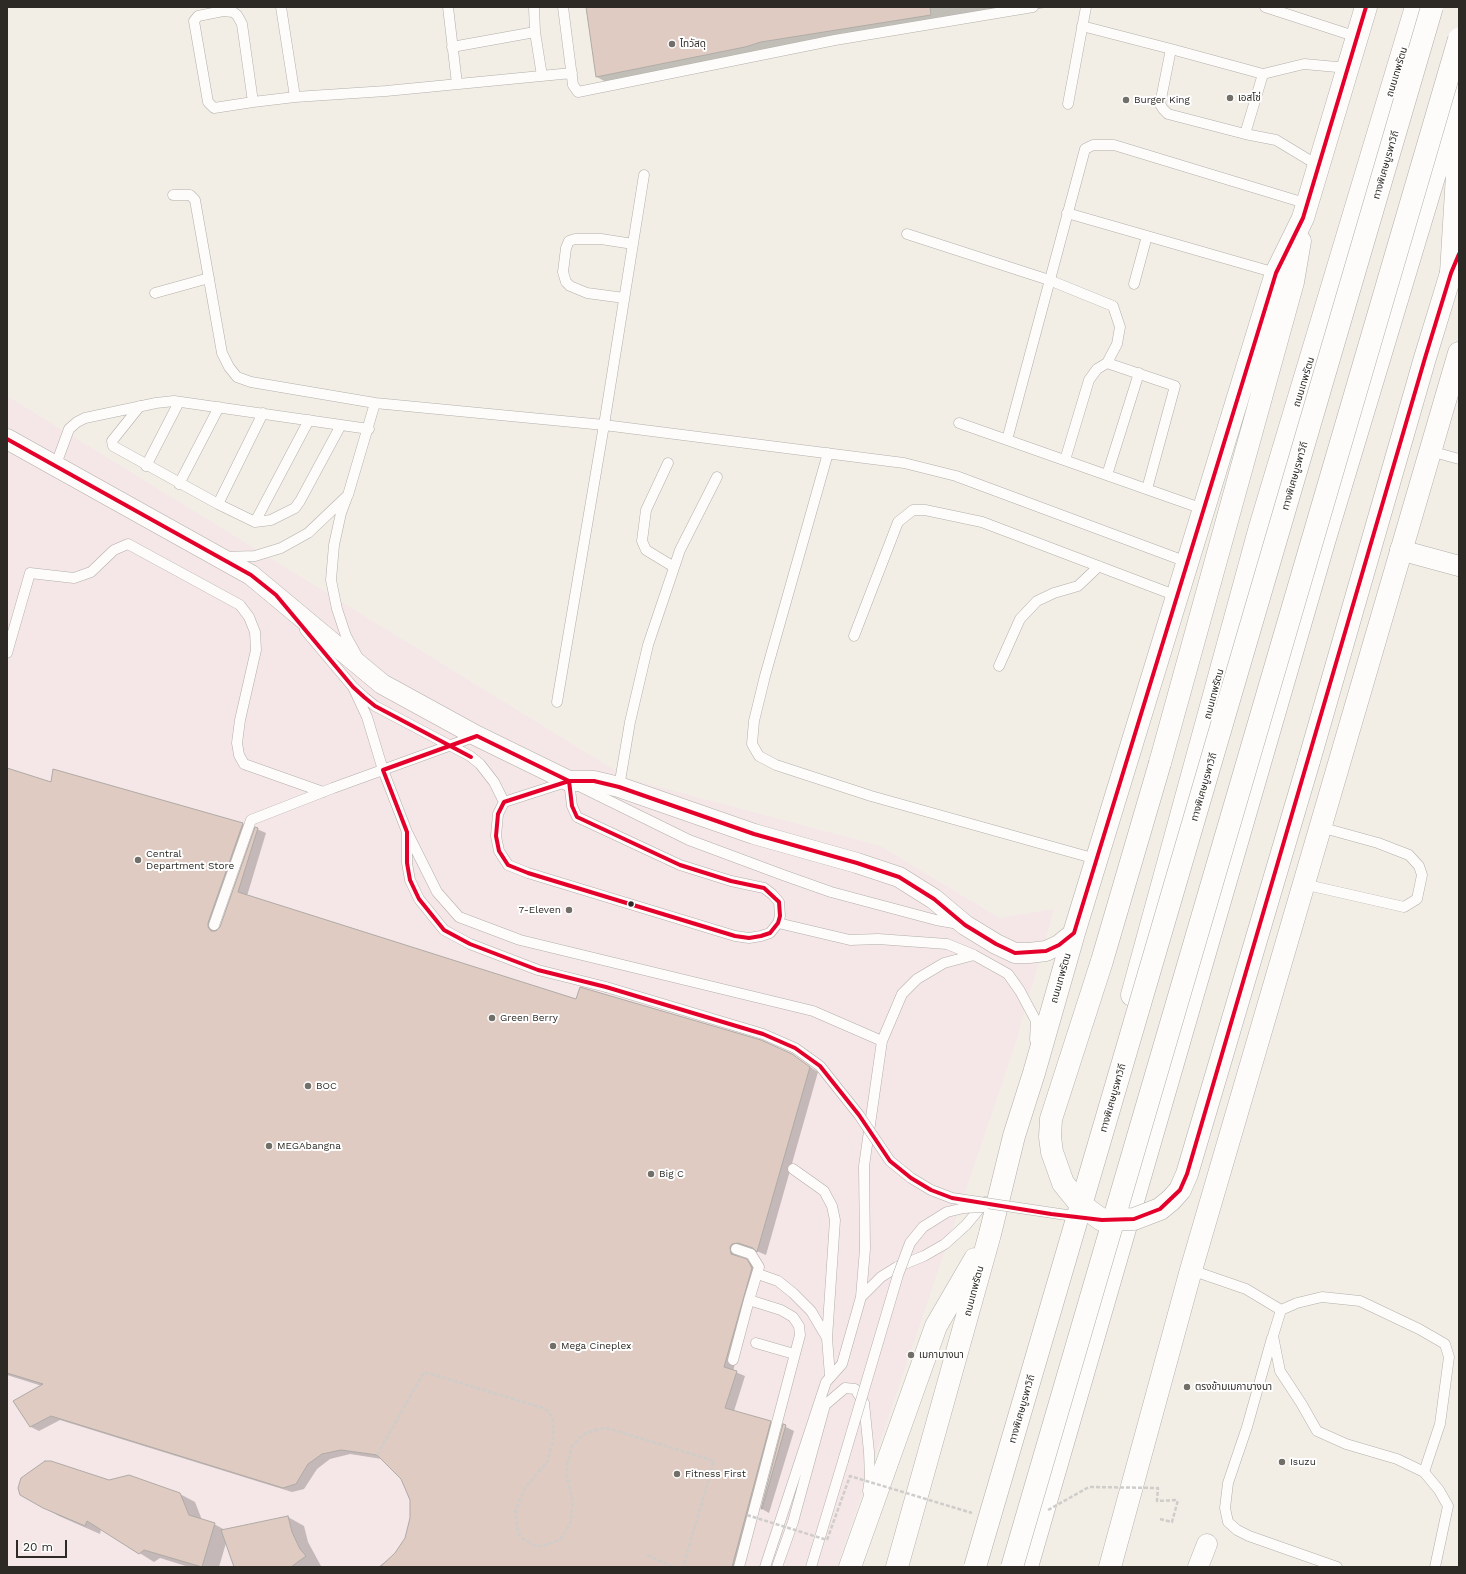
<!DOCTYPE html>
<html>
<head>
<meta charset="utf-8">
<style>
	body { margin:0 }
	#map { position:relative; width:1466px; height:1574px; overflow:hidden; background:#f2eee6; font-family:"Work Sans",sans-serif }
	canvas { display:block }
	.frame { position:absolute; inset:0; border:8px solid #2d2a25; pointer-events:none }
	.scale { position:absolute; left:16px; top:1540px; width:51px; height:18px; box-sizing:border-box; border:2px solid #2d2a25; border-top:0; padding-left:5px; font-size:12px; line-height:14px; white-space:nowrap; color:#2d2a25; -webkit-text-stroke:3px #fefefe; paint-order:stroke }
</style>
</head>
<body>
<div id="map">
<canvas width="1466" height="1574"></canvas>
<div class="frame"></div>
<div class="scale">20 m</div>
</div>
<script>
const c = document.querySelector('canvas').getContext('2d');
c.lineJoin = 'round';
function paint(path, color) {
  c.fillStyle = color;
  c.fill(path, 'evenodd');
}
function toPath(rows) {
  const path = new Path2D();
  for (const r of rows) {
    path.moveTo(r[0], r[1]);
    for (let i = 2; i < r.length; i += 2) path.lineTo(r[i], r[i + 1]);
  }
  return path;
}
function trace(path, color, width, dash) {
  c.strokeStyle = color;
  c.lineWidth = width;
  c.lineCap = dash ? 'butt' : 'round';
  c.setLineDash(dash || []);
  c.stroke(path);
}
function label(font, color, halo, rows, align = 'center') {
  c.font = font + ' "Work Sans","Noto Sans Thai",sans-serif';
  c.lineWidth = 4;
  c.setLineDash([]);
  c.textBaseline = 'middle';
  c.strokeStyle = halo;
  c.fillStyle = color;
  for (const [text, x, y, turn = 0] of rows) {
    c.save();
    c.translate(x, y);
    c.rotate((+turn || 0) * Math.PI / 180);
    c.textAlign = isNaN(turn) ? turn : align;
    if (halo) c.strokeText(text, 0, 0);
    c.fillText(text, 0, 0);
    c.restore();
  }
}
paint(toPath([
	[7,396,629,779,880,846,999,918,1054,909,1013,1051,837,1567,7,1567]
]), '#f5e6e8');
paint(toPath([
	[587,7,1050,7,778,51,613,86,597,77],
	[7,769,51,783,243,824,251,829,216,932,221,928,257,829,266,833,247,896,577,1001,791,1055,818,1072,766,1255,747,1247,741,1248,738,1252,739,1258,755,1265,760,1273,733,1371,745,1376,734,1411,770,1422,779,1426,741,1567,378,1567,396,1554,406,1538,411,1518,411,1500,402,1478,382,1459,350,1454,330,1459,317,1469,304,1489,292,1492,60,1420,39,1431,31,1427,42,1386,7,1375],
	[784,1426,794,1431,769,1513,762,1509],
	[109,1481,180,1494,195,1502,202,1520,214,1524,225,1530,288,1517,304,1526,308,1542,321,1566,235,1567,226,1543,219,1567,189,1567,160,1558,154,1562,101,1529,100,1534,59,1516,36,1503]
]), '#0003');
const building = toPath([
	[586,7,930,7,931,15,761,42,745,47,596,77,586,7],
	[7,768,51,782,53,769,243,823,208,923,208,927,211,931,216,931,220,927,255,827,258,828,238,892,576,999,580,987,761,1040,792,1054,810,1067,757,1252,753,1248,738,1243,732,1244,730,1247,731,1254,747,1259,752,1268,724,1367,737,1371,725,1408,771,1421,732,1567,380,1567,395,1553,405,1538,410,1518,410,1500,401,1479,377,1455,341,1450,322,1454,308,1464,296,1484,283,1488,51,1416,30,1427,13,1401,43,1384,7,1373,7,768],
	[783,1424,786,1425,762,1509,761,1509,783,1424],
	[45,1461,51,1461,109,1480,129,1475,180,1493,189,1515,215,1523,202,1567,144,1550,139,1554,87,1521,85,1526,43,1508,20,1495,18,1488,21,1478,45,1461],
	[288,1516,292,1532,300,1549,306,1556,291,1567,234,1567,221,1530,288,1516]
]);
paint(building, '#dfcbc2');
trace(building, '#afaba6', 1);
const lane = toPath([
	[281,7,295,97,386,91,572,73],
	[448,7,457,84],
	[563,7,573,85,578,92,835,40,1033,7],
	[1265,7,1357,37],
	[223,11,233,12,237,15,242,24,253,102,214,108,208,102,194,21,198,16,223,11],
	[1082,26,1171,49],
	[535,32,542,76],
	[452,47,535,32,534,7],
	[253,102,295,97],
	[1068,104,1086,7],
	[1245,134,1168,114,1163,109,1160,104,1171,49,1263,74],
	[1319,166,1276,140,1245,134,1263,74,1304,64,1348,68],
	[173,195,190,195,195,200,222,353,229,367,237,377,251,382,375,403,604,425,904,463,956,476,1187,562],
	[1067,213,1276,273],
	[907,234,1049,280,1113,306,1120,327,1117,344,1107,363,1175,386,1147,489],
	[1134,284,1147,236],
	[155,293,209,278],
	[624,298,587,293,570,286,566,282,563,272,566,248,569,241,575,239,601,239,633,244],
	[140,406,112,441,113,446,218,504,263,413],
	[959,423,1203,509],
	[1007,440,1085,149,1093,145,1114,145,1308,204],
	[1430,451,1459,459],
	[828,453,765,676,754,721,752,744,759,756,776,765,871,796,1096,859],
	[1065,460,1089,380,1097,369,1107,363],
	[668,463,646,510,642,541,646,550,674,567],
	[146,466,179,402],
	[55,467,69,429,77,422,85,418,156,403,174,401,369,429],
	[1107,475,1139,373],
	[179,484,219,407],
	[347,497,341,513,334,545,331,580,337,609,346,636,357,656],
	[218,504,255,522,271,520,295,508,300,501,341,425],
	[255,522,309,420],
	[224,557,255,556,281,548,308,533,348,495,375,403],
	[305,630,353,687,364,697,375,706,470,756,480,764,494,782,504,802],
	[854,636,898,522,913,510,925,510,982,522,1177,596],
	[7,653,30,573,74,578,91,572,114,550,128,544,240,605,249,617,255,632,256,650,240,720,237,743,239,755,244,764,323,792],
	[999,666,1020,619,1037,601,1054,593,1078,586,1099,566],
	[353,687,367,717,383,770,407,832,407,863,410,880,419,899,444,930,470,944,538,970,606,987],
	[557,702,604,425,644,175],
	[569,781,572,806,577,817,680,865,731,881,764,888,772,894,779,902,780,916,778,923,770,933,761,936,749,938,735,936,528,873,508,865,499,851,496,836,498,814,504,802,569,781,689,840,783,875,831,892,936,920,959,924],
	[619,787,630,722,648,645,680,550,717,477],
	[407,832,437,892,459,917,520,940,813,1011,882,1041],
	[1303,884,1404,907,1417,899,1422,875,1419,866,1409,855,1378,843,1320,827],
	[778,923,850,940,878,939,947,944,974,955,1008,974,1020,991,1036,1021,1035,1040],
	[214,925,251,820,333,788,476,736],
	[793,1169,824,1191,832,1206,835,1220,827,1338],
	[736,1249,751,1254,759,1267,749,1300,781,1310,793,1317,799,1326,800,1335,739,1567],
	[1191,1270,1246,1289,1281,1310,1273,1336,1280,1371,1301,1403,1317,1431,1346,1444,1397,1459,1424,1472,1439,1490,1448,1506,1435,1567],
	[758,1274,778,1281,793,1293,811,1311,827,1338,830,1376],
	[861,1297,881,1277,897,1267,924,1256,945,1244,966,1225,985,1202],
	[1281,1310,1297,1303,1322,1297,1360,1301,1419,1329,1445,1344,1449,1357,1440,1424,1424,1472],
	[1272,1338,1247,1427,1228,1483,1225,1508,1228,1522,1237,1530,1249,1536,1337,1567],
	[756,1343,794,1354],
	[733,1360,749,1300],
	[765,1567,826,1382,842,1364,861,1297,865,1249,864,1166,882,1041,902,994,917,979,944,963,974,955],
	[777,1567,793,1522,825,1405,845,1388,855,1389,864,1403,869,1452,870,1478,868,1491],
	[811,1567,843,1461]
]);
const street = toPath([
	[7,439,251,575,382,684,477,736,569,781,594,781,619,787,754,834,857,863,899,877,934,899,965,925,996,944,1015,953,1029,953,1046,951,1059,945,1074,933],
	[1400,550,1459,566],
	[1198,1567,1207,1544]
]);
const secondary = toPath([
	[1309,761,1425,358,1451,273,1459,255],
	[1160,763,1293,282,1300,241],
	[850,1567,936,1326,975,1259],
	[897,1567,990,1234,1014,1136,1034,1073,1074,933,1276,273,1303,218,1366,7],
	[1110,1567,1191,1270,1459,353]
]);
const highway = toPath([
	[1451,273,1459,142],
	[1132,995,1260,527,1416,7],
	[1027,1567,1324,542,1459,94]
]);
trace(lane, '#b2afa9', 11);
trace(street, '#b2afa9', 21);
trace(secondary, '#b2afa9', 23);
trace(highway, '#b2afa9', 23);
trace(toPath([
	[377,1455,424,1372,543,1408,549,1412,553,1420,553,1441,547,1462,525,1488,515,1512,518,1533,522,1538,535,1546,542,1546,560,1540,570,1524,573,1503,567,1478,567,1465,572,1446,584,1434,603,1428,614,1430,714,1461,683,1567],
	[1160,1519,1172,1522,1178,1500],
	[647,1555,673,1567]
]), '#cfcdca', 2.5, [4, 2]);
trace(lane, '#fdfcfb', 10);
trace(street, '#fdfcfb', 20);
trace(secondary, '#fdfcfb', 22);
trace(highway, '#fdfcfb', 22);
const laneBridge = toPath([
	[606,987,763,1034,795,1048,820,1066,859,1115,890,1161,911,1178,931,1190,952,1198,1080,1217],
	[843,1461,898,1275,910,1243,923,1227,947,1212,964,1208,983,1207]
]);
const secondaryBridge = toPath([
	[1160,763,1102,961,1051,1119,1050,1137,1052,1152,1063,1183,1080,1204,1102,1220,1134,1219,1160,1209,1171,1200,1180,1190,1187,1174,1309,761]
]);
const highwayBridge = toPath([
	[975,1567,1432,7],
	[1012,1567,1459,39]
]);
trace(laneBridge, '#b2afa9', 11, []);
trace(secondaryBridge, '#b2afa9', 23, []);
trace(highwayBridge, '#b2afa9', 23, []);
trace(toPath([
	[1048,1510,1089,1487,1158,1488,1157,1501,1178,1500],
	[747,1515,827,1540,850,1476,972,1513]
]), '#cfcdca', 2.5, [4, 2]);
trace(laneBridge, '#fdfcfb', 10);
trace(secondaryBridge, '#fdfcfb', 22);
trace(highwayBridge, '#fdfcfb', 22);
trace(toPath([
	[7,439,251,575,276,595,353,687,364,697,375,706,471,757],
	[569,781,594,781,619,787,754,834,857,863,899,877,934,899,965,925,996,944,1015,953,1046,951,1059,945,1074,933,1276,273,1303,218,1366,7],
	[569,781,572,806,577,817,680,865,731,881,764,888,779,902,780,916,778,923,770,933,761,936,749,938,735,936,528,873,508,865,499,851,496,836,498,814,504,802,569,781],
	[569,781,477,736,383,770,407,832,407,863,410,880,419,899,444,930,470,944,538,970,606,987,763,1034,795,1048,820,1066,859,1115,890,1161,911,1178,931,1190,952,1198,1051,1214,1102,1220,1134,1219,1160,1209,1180,1190,1187,1174,1425,358,1451,273,1459,254]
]), '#e4002b', 4);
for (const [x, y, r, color] of [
	[672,44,4,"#726f69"],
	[1230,98,4,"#726f69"],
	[1126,100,4,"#726f69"],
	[138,860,4,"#726f69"],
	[631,904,3.5,"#2d2a25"],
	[569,910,4,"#726f69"],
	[492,1018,4,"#726f69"],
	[308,1086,4,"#726f69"],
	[269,1146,4,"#726f69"],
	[651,1174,4,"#726f69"],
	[553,1346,4,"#726f69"],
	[911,1355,4,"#726f69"],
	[1187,1387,4,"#726f69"],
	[1282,1462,4,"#726f69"],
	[677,1474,4,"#726f69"]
]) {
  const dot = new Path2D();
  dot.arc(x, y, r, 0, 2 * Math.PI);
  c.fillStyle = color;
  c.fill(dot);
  trace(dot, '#fefefe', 1.5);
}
label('10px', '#2d2a25', '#fefefe', [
	["ไทวัสดุ",680,44],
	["เอสโซ่",1238,98],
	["Burger King",1134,100],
	["Central",146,854],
	["Department Store",146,866],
	["7-Eleven",561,910,"right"],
	["Green Berry",500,1018],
	["BOC",316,1086],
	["MEGAbangna",277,1146],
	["Big C",659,1174],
	["Mega Cineplex",561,1346],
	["เมกาบางนา",919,1355],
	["ตรงข้ามเมกาบางนา",1195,1387],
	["Isuzu",1290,1462],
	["Fitness First",685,1474]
], 'left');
label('10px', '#2d2a25', '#fefefe', [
	["ถนนเทพรัตน",1397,72,-73],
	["ทางพิเศษบูรพาวิถี",1386,165,-74],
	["ถนนเทพรัตน",1304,382,-73],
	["ทางพิเศษบูรพาวิถี",1295,476,-74],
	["ถนนเทพรัตน",1214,694,-75],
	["ทางพิเศษบูรพาวิถี",1204,787,-74],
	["ถนนเทพรัตน",1061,978,-74],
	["ทางพิเศษบูรพาวิถี",1113,1098,-74],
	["ถนนเทพรัตน",974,1291,-75],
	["ทางพิเศษบูรพาวิถี",1022,1409,-74]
]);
</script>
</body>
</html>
